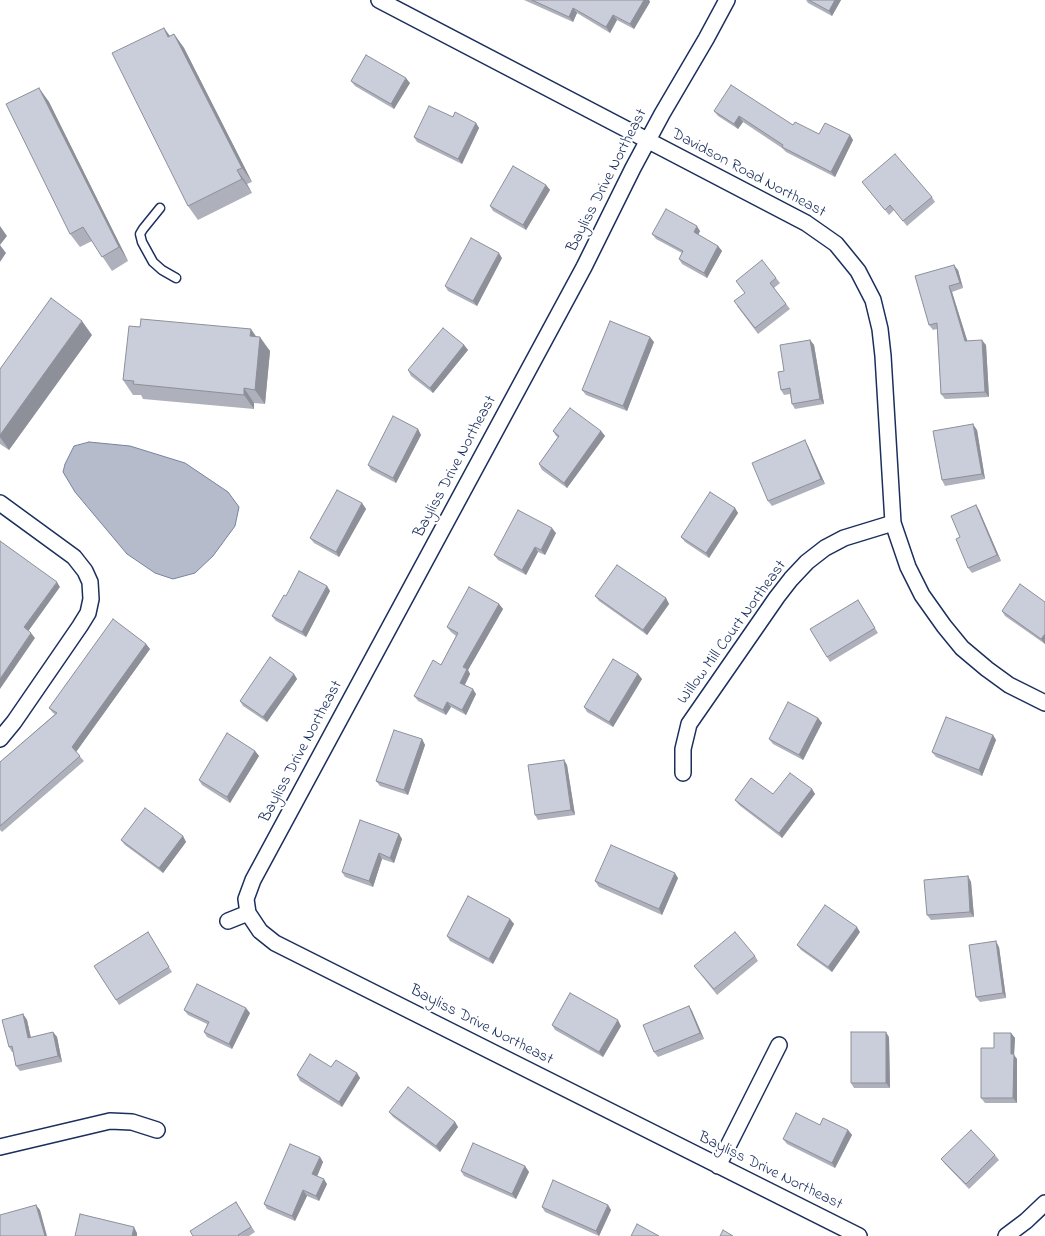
<!DOCTYPE html>
<html>
<head>
<meta charset="utf-8">
<style>
	body { margin:0 }
	canvas { display:block; background:#fff }
</style>
</head>
<body>
<canvas width="1045" height="1236"></canvas>
<script>
const c = document.querySelector('canvas').getContext('2d');
c.lineJoin = 'round';
function paint(path, color) {
  c.fillStyle = color;
  c.fill(path, 'evenodd');
}
function toPath(rows) {
  const path = new Path2D();
  for (const r of rows) {
    path.moveTo(r[0], r[1]);
    for (let i = 2; i < r.length; i += 2) path.lineTo(r[i], r[i + 1]);
  }
  return path;
}
function trace(path, color, width, dash) {
  c.strokeStyle = color;
  c.lineWidth = width;
  c.lineCap = dash ? 'butt' : 'round';
  c.setLineDash(dash || []);
  c.stroke(path);
}
function label(font, color, halo, rows, align = 'center') {
  c.font = font + ' "Indie Flower",sans-serif';
  c.lineWidth = 4;
  c.setLineDash([]);
  c.textBaseline = 'middle';
  c.strokeStyle = halo;
  c.fillStyle = color;
  for (const [text, x, y, turn = 0] of rows) {
    c.save();
    c.translate(x, y);
    c.rotate((+turn || 0) * Math.PI / 180);
    c.textAlign = isNaN(turn) ? turn : align;
    if (halo) c.strokeText(text, 0, 0);
    c.fillText(text, 0, 0);
    c.restore();
  }
}
const water = toPath([
	[89,442,130,446,185,463,228,492,239,507,235,526,213,556,195,573,173,579,155,573,127,554,75,492,63,472,65,464,74,446,89,442]
]);
paint(water, '#b5bbca');
trace(water, '#77839f', 1);
const service = toPath([
	[160,208,143,229,140,234,142,242,153,262,162,270,176,278]
]);
const minor = toPath([
	[379,0,806,223,836,244,858,271,873,300,880,329,883,356,893,523,908,567,922,595,944,626,962,648,987,669,1009,685,1045,703],
	[727,0,706,39,662,114,633,168,584,267,253,880,246,899,248,913,260,931,275,943,859,1236],
	[0,503,74,557,85,571,90,582,91,599,88,613,80,626,14,722,0,739],
	[683,773,683,749,689,724,777,597,791,579,807,562,825,548,844,538,893,523],
	[228,921,248,913],
	[0,1147,110,1121,132,1122,157,1130],
	[718,1166,779,1045],
	[1006,1236,1026,1221,1045,1203]
]);
trace(service, '#1b2f5e', 11);
trace(minor, '#1b2f5e', 18);
trace(service, '#fff', 8);
trace(minor, '#fff', 15);
paint(toPath([
	[524,0,649,0,650,2,634,29,617,20,610,33,577,13,573,22],
	[806,0,841,0,832,16,808,3],
	[164,28,170,36,174,34,184,48,252,182,247,184,252,193,198,220,188,206],
	[351,81,410,83,394,109,355,86],
	[39,88,49,102,128,261,112,271,92,241,80,247,70,234],
	[714,111,793,125,819,134,850,135,853,140,835,177,786,152,782,148,743,122,738,129,718,116],
	[453,117,476,123,479,128,462,164,417,142,414,137],
	[862,182,932,197,935,202,907,226,894,210,889,215],
	[546,185,550,190,526,230,493,211,490,206],
	[700,231,698,235,718,246,722,251,707,278,682,264,679,259,682,253,656,239,652,234],
	[502,258,477,306,448,291,445,286],
	[958,270,963,288,952,292,967,341,986,345,989,397,945,399,941,394,937,329,933,330,929,325,915,276],
	[776,278,780,283,774,288,790,309,758,334,737,306],
	[92,335,9,450,0,444,0,369],
	[256,336,270,351,265,404,254,403,254,409,143,399,141,395,133,395,123,380],
	[810,340,814,345,824,404,795,409,792,404,790,394,784,395,781,390,784,371],
	[654,342,627,411,586,395,582,390],
	[464,345,468,350,433,393,411,376,408,370],
	[418,429,421,435,396,483,371,470,368,465],
	[977,430,985,479,945,486,942,480],
	[553,431,601,431,605,436,567,488,542,470,539,464,558,437,556,436],
	[808,446,825,484,772,506,768,501],
	[362,503,366,509,339,557,314,543,310,538],
	[976,505,979,510,1001,561,972,573,968,568,960,537],
	[735,508,738,513,709,558,685,542,681,537],
	[556,533,545,555,538,552,526,575,498,560,494,555],
	[327,586,330,591,306,637,276,621,272,616],
	[595,596,666,598,669,604,647,635,599,601],
	[858,600,878,633,830,662,827,657],
	[1045,602,1045,644,1005,616,1002,611],
	[499,604,503,609,468,670,470,674,465,685,476,694,466,715,451,707,446,715,418,701,414,696,441,665,456,636,451,632,447,627],
	[146,644,150,649,76,752,84,761,2,832,0,830,0,762,55,714,53,713,49,708],
	[294,674,297,679,267,722,243,706,240,701],
	[638,674,642,679,613,727,587,712,584,707],
	[818,718,822,723,803,760,773,744,769,739],
	[993,735,996,740,982,776,936,757,932,752],
	[422,739,425,745,408,795,380,786,376,781],
	[255,751,259,756,230,803,202,785,199,780],
	[564,760,567,765,575,815,538,820,535,815],
	[812,789,815,794,782,838,739,805,735,800],
	[399,834,402,839,394,863,382,859,373,887,345,877,342,872],
	[183,836,186,842,163,873,125,845,121,840],
	[968,876,971,882,974,917,931,920,927,915],
	[678,878,662,915,599,887,595,881],
	[510,919,514,924,493,964,450,941,447,936],
	[860,932,832,972,801,950,797,945],
	[151,938,172,972,119,1005,116,1000],
	[999,947,1006,998,980,1002,976,997],
	[755,956,758,961,717,995,694,966],
	[689,1006,692,1011,704,1039,658,1057,654,1052],
	[184,1010,250,1013,232,1049,207,1037,204,1032,207,1024,188,1015],
	[23,1014,27,1020,31,1038,53,1032,57,1037,62,1062,20,1071,16,1066,13,1052,12,1052,9,1047],
	[552,1025,621,1026,603,1057,555,1030],
	[1011,1033,1015,1038,1014,1055,1017,1059,1017,1103,985,1103,981,1098,994,1048],
	[889,1037,890,1088,854,1088,851,1083],
	[331,1067,357,1073,360,1078,342,1107,300,1081,297,1075],
	[389,1112,455,1122,458,1127,440,1152,393,1117],
	[820,1125,848,1130,852,1135,835,1168,787,1144,783,1139],
	[995,1155,999,1160,969,1189,945,1164,941,1159],
	[320,1157,323,1162,317,1176,327,1184,319,1201,307,1196,295,1221,267,1209,264,1204],
	[525,1166,529,1172,516,1199,464,1176,461,1171],
	[236,1202,255,1232,249,1236,193,1236],
	[608,1205,611,1210,599,1236,545,1212,542,1207]
]), '#aeb1bb');
paint(toPath([
	[644,0,649,0,650,2,634,29,630,24],
	[835,0,841,0,832,16,829,11],
	[573,8,577,13,573,22,569,17],
	[613,15,617,20,610,33,606,27],
	[164,28,174,42,168,37],
	[174,34,184,48,252,182,242,168],
	[406,78,410,83,394,109,391,104],
	[39,88,49,102,128,261,119,247],
	[739,116,743,122,738,129,734,124],
	[476,123,479,128,462,164,458,159],
	[850,135,853,140,835,177,831,172],
	[237,170,247,184,252,193,242,179],
	[546,185,550,190,526,230,523,225],
	[0,226,7,236,0,245],
	[697,226,700,231,697,237,694,232],
	[0,245,6,253,0,262],
	[718,246,722,251,707,278,704,273],
	[499,253,502,258,477,306,473,301],
	[954,265,958,270,963,288,960,283],
	[949,286,952,292,969,346,965,341],
	[82,321,92,335,9,450,0,437,0,435],
	[251,329,260,342,260,337,270,351,265,404,255,390,250,336],
	[650,337,654,342,627,411,623,406],
	[810,340,814,345,824,404,820,399],
	[982,340,986,345,989,397,985,392],
	[464,345,468,350,433,393,430,388],
	[244,388,254,403,254,409,244,395],
	[973,424,977,430,985,479,982,474],
	[418,429,421,435,396,483,393,478],
	[601,431,605,436,567,488,564,483],
	[805,440,808,446,825,484,821,479],
	[362,503,366,509,339,557,336,552],
	[976,505,979,510,1001,561,997,555],
	[735,508,738,513,709,558,706,553],
	[552,528,556,533,545,555,541,550],
	[535,547,538,552,526,575,522,570],
	[57,582,60,587,27,633,24,627],
	[327,586,330,591,306,637,302,632],
	[666,598,669,604,647,635,643,630],
	[499,604,503,609,468,670,470,674,463,688,460,683,463,667],
	[31,633,35,638,0,689,0,679],
	[1045,634,1045,644,1041,639],
	[146,644,150,649,76,752,72,747],
	[294,674,297,679,267,722,263,717],
	[638,674,642,679,613,727,609,722],
	[473,689,476,694,466,715,462,710],
	[447,702,451,707,446,715,443,710],
	[818,718,822,723,803,760,799,755],
	[993,735,996,740,982,776,979,770],
	[422,739,425,745,408,795,404,790],
	[255,751,259,756,230,803,227,797],
	[564,760,567,765,575,815,571,810],
	[812,789,815,794,782,838,779,833],
	[399,834,402,839,394,863,390,858],
	[183,836,186,842,163,873,159,868],
	[379,853,382,859,373,887,369,881],
	[675,873,678,878,662,915,659,909],
	[968,876,971,882,974,917,970,912],
	[510,919,514,924,493,964,489,959],
	[857,927,860,932,832,972,828,967],
	[996,941,999,947,1006,998,1003,993],
	[689,1006,692,1011,704,1039,700,1033],
	[246,1008,250,1013,232,1049,229,1044],
	[23,1014,27,1020,32,1043,28,1038],
	[618,1020,621,1026,603,1057,599,1052],
	[53,1032,57,1037,62,1062,58,1056],
	[886,1032,889,1037,890,1088,886,1083],
	[1011,1033,1015,1038,1014,1055,1017,1059,1017,1103,1013,1098,1011,1054],
	[357,1073,360,1078,342,1107,339,1102],
	[455,1122,458,1127,440,1152,436,1146],
	[848,1130,852,1135,835,1168,832,1163],
	[320,1157,323,1162,316,1179,312,1174],
	[525,1166,529,1172,516,1199,512,1194],
	[324,1179,327,1184,319,1201,316,1196],
	[303,1190,307,1196,295,1221,292,1216],
	[36,1205,40,1210,47,1236,45,1236],
	[608,1205,611,1210,599,1236,596,1231],
	[134,1227,137,1233,137,1236,132,1236]
]), '#8d9099');
const building = toPath([
	[532,0,644,0,630,24,613,15,606,27,573,8,569,17,532,0],
	[809,0,835,0,829,11,809,0],
	[164,28,168,37,174,34,242,168,237,170,242,179,188,206,112,53,164,28],
	[366,55,406,78,391,104,351,81,366,55],
	[731,85,793,125,795,122,819,134,825,123,850,135,831,172,782,147,783,145,739,116,734,124,714,111,731,85],
	[39,88,119,247,102,257,83,227,70,234,6,104,39,88],
	[429,106,453,117,455,112,476,123,458,159,414,137,429,106],
	[895,154,932,197,903,221,890,205,885,210,862,182,895,154],
	[513,166,546,185,523,225,490,206,513,166],
	[666,209,697,226,694,232,718,246,704,273,679,259,683,251,652,234,666,209],
	[471,238,499,253,473,301,445,286,471,238],
	[762,260,776,278,770,283,786,304,755,328,734,301,745,293,736,281,762,260],
	[954,265,960,283,949,286,965,341,982,340,985,392,941,394,937,323,929,325,915,276,954,265],
	[51,298,82,321,0,435,0,369,51,298],
	[141,319,251,329,250,336,260,337,255,390,244,388,244,395,133,384,134,381,123,380,129,326,140,327,141,319],
	[610,321,650,337,623,406,582,390,610,321],
	[443,328,464,345,430,388,408,370,443,328],
	[810,340,820,399,792,404,790,388,781,390,778,372,784,371,780,345,810,340],
	[570,408,601,431,564,483,539,464,559,436,553,431,570,408],
	[393,416,418,429,393,478,368,465,393,416],
	[973,424,982,474,942,480,933,431,973,424],
	[805,440,821,479,768,501,752,463,805,440],
	[337,490,362,503,336,552,310,538,337,490],
	[710,492,735,508,706,553,681,537,710,492],
	[976,505,997,555,968,568,956,539,960,537,951,516,976,505],
	[518,510,552,528,541,550,535,547,522,570,494,555,518,510],
	[0,541,57,582,24,627,31,633,0,679,0,541],
	[617,565,666,598,643,630,595,596,617,565],
	[299,571,327,586,302,632,272,616,284,595,286,596,299,571],
	[1020,584,1045,602,1045,634,1041,639,1002,611,1020,584],
	[469,587,499,604,463,667,467,669,460,683,473,689,462,710,447,702,443,710,414,696,433,660,441,665,458,633,447,627,469,587],
	[858,600,875,628,827,657,810,629,858,600],
	[113,619,146,644,72,747,80,756,0,826,0,762,57,713,49,708,113,619],
	[270,657,294,674,263,717,240,701,270,657],
	[613,659,638,674,609,722,584,707,613,659],
	[788,702,818,718,799,755,769,739,788,702],
	[946,717,993,735,979,770,932,752,946,717],
	[394,730,422,739,404,790,376,781,394,730],
	[227,733,255,751,227,797,199,780,227,733],
	[564,760,571,810,535,815,528,765,564,760],
	[790,773,812,789,779,833,735,800,751,778,773,794,790,773],
	[145,808,183,836,159,868,121,840,145,808],
	[360,820,399,834,390,858,379,853,369,881,342,872,360,820],
	[611,845,675,873,659,909,595,881,611,845],
	[968,876,970,912,927,915,924,880,968,876],
	[468,896,510,919,489,959,447,936,468,896],
	[825,905,857,927,828,967,797,945,825,905],
	[148,932,169,967,116,1000,94,966,148,932],
	[735,932,755,956,714,989,694,966,735,932],
	[996,941,1003,993,976,997,969,945,996,941],
	[197,984,246,1008,229,1044,204,1032,209,1022,184,1010,197,984],
	[570,993,618,1020,599,1052,552,1025,570,993],
	[689,1006,700,1033,654,1052,643,1025,689,1006],
	[23,1014,28,1038,53,1032,58,1056,16,1066,12,1046,9,1047,2,1020,23,1014],
	[851,1032,886,1032,886,1083,851,1083,851,1032],
	[994,1033,1011,1033,1011,1054,1014,1054,1013,1098,981,1098,981,1048,994,1048,994,1033],
	[310,1054,331,1067,336,1060,357,1073,339,1102,297,1075,310,1054],
	[408,1087,455,1122,436,1146,389,1112,408,1087],
	[796,1113,820,1125,823,1118,848,1130,832,1163,783,1139,796,1113],
	[971,1130,995,1155,966,1184,941,1159,971,1130],
	[473,1143,525,1166,512,1194,461,1171,473,1143],
	[290,1144,320,1157,312,1174,324,1179,316,1196,303,1190,292,1216,264,1204,290,1144],
	[553,1180,608,1205,596,1231,542,1207,553,1180],
	[236,1202,251,1227,238,1235,239,1236,193,1236,190,1231,236,1202],
	[36,1205,45,1236,0,1236,0,1215,36,1205],
	[80,1214,134,1227,132,1236,75,1236,80,1214],
	[637,1224,659,1236,631,1236,637,1224],
	[723,1230,733,1236,720,1236,723,1230]
]);
paint(building, '#caceda');
trace(building, '#8d9099', 1);
label('16px', '#1b2f5e', '#fff', [
	["Davidson Road Northeast",748,174,28],
	["Bayliss Drive Northeast",608,181,-63],
	["Bayliss Drive Northeast",456,467,-62],
	["Willow Mill Court Northeast",733,633,-54],
	["Bayliss Drive Northeast",302,752,-62],
	["Bayliss Drive Northeast",481,1026,27],
	["Bayliss Drive Northeast",770,1172,26]
]);
</script>
</body>
</html>
